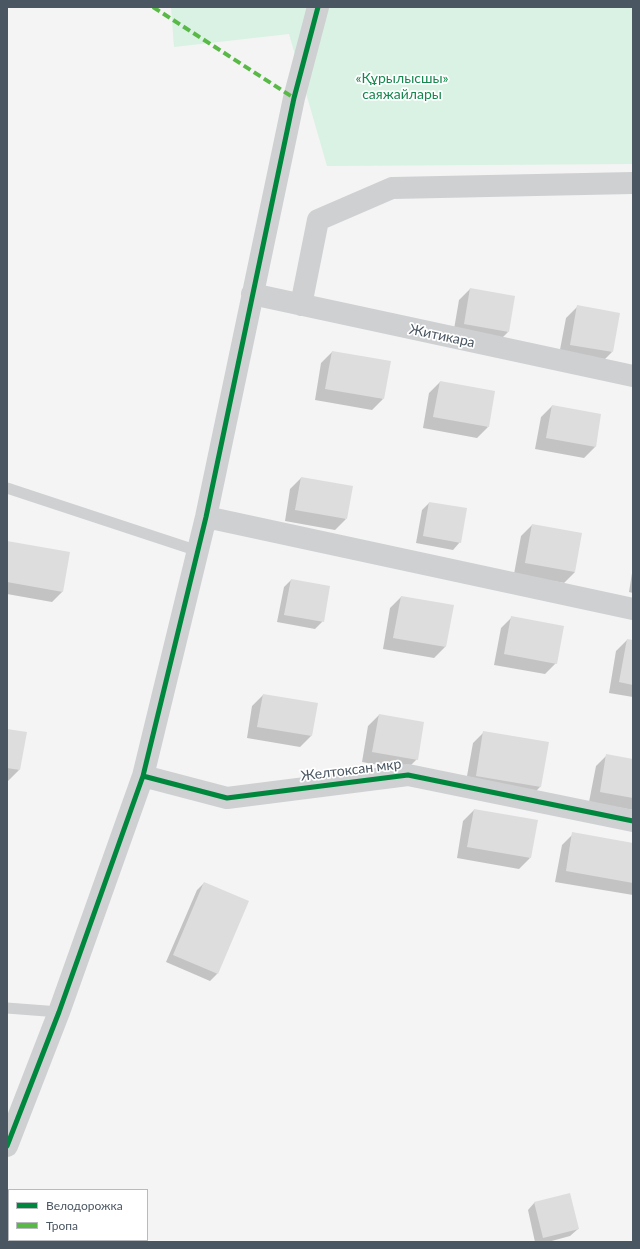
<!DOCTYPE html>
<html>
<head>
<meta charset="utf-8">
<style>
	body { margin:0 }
	#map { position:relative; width:640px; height:1249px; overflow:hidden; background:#f4f4f4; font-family:Lato,sans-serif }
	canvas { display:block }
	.frame { position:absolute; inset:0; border:8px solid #4a5661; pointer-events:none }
	.legend { position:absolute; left:8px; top:1189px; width:140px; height:52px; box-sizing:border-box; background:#fff; border:1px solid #b7bbc0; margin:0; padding:5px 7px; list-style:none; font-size:12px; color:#4a5661 }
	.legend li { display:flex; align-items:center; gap:8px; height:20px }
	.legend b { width:20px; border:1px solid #b7bbc0 }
</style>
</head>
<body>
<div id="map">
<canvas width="640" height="1249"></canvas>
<div class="frame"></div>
<ul class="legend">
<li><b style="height:5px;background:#00873e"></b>Велодорожка</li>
<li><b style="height:5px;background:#58b947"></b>Тропа</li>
</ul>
</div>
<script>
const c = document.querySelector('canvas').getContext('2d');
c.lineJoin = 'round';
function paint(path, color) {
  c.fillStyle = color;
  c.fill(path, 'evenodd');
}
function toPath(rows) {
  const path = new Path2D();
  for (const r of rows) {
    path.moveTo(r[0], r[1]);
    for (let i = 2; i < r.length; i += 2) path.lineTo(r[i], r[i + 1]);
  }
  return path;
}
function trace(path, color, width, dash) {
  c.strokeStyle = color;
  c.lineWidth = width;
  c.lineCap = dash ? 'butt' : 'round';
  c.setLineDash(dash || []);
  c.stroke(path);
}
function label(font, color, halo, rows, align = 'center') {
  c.font = font + ' Lato,sans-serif';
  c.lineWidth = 3.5;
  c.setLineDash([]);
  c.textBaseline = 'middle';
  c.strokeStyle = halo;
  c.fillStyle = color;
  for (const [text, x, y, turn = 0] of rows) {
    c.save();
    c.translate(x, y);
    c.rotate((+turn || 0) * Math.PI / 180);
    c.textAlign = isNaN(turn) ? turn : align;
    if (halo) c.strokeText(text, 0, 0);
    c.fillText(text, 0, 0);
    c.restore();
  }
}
paint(toPath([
	[171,7,633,7,633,164,327,166,289,34,174,47]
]), '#d9f2e3');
paint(toPath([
	[470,289,508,332,497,343,453,335,459,300],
	[577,307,612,352,601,363,559,355,566,318],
	[332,352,383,399,372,410,315,400,321,363],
	[440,382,488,427,477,438,423,428,429,393],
	[552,406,600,415,595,447,584,458,535,449,541,417],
	[301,478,346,519,335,530,285,521,290,489],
	[429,503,460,542,453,550,416,543,422,510],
	[532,525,575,572,564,583,514,574,521,536],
	[7,542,63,591,52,602,7,594],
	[633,567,633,593,629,592],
	[291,580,323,621,315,629,277,622,284,587],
	[401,597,452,606,445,647,434,658,383,649,390,608],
	[512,617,556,663,545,674,494,665,501,628],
	[627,640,633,641,633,697,609,693,616,651],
	[263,695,317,704,311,736,300,747,247,738,252,706],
	[379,715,417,759,406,770,362,762,368,726],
	[7,730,19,770,8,781,7,780],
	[484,732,548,743,540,787,529,798,465,787,473,743],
	[607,755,633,760,633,810,589,802,596,766],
	[474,810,530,858,519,869,457,858,463,821],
	[573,834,633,844,633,895,555,882,562,845],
	[204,883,217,974,210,981,166,962,197,890],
	[535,1202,578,1229,570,1236,548,1242,535,1242,528,1210]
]), '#0003');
paint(toPath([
	[470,288,515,296,509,332,464,324],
	[577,305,620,313,613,352,570,345],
	[332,351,391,361,384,399,325,389],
	[440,381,495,391,489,427,433,417],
	[552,405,601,414,596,447,546,438],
	[301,477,353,486,347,519,295,510],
	[429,502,467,508,461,543,423,536],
	[532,524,582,533,575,572,525,563],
	[7,541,70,552,63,592,7,582],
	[291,579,330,586,324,622,284,615],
	[401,596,454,605,446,647,393,638],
	[511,616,564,626,557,664,504,654],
	[627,639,633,640,633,685,619,682],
	[263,694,318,703,312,736,257,727],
	[379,714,424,722,418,760,372,752],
	[7,729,27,732,20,770,7,768],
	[483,731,549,742,541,787,476,776],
	[606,754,633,759,633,798,600,792],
	[474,809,538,820,531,858,467,847],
	[572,832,633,843,633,883,566,871],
	[204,882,249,901,218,974,173,955],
	[570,1193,579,1229,543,1238,534,1202]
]), '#ddddde');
trace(toPath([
	[7,488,198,551],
	[7,1008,59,1012]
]), '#ced0d2', 11);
trace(toPath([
	[252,294,633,376],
	[301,305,318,220,392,188,633,183],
	[206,517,633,609],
	[143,776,227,798,408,775,633,821],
	[7,1146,59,1012,143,776,206,517,294,98,318,7]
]), '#ced0d2', 22);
trace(toPath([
	[153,7,294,98]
]), '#58b947', 4, [8, 4]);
trace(toPath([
	[143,776,227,798,408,775,633,821],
	[7,1146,59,1012,143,776,206,517,294,98,318,7]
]), '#00873e', 5);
label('14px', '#17864f', '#fff', [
	["«Құрылысшы»",402,78],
	["саяжайлары",402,94]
]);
label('14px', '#4a5661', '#fff', [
	["Житикара",442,336,12],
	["Желтоксан мкр",351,770,-7]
]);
</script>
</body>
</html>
